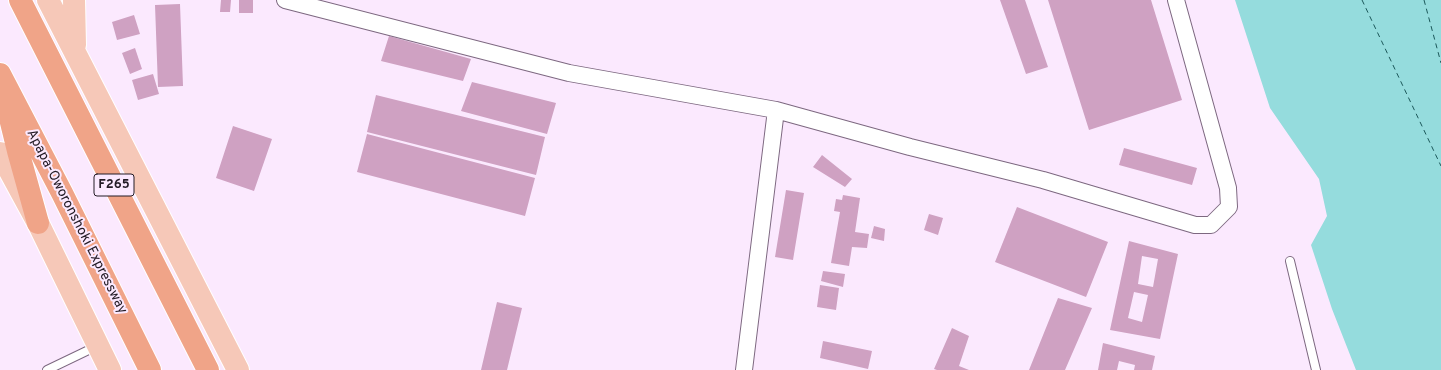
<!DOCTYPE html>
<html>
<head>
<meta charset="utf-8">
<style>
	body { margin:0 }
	canvas { display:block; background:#fbe9fe }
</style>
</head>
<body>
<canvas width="1441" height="370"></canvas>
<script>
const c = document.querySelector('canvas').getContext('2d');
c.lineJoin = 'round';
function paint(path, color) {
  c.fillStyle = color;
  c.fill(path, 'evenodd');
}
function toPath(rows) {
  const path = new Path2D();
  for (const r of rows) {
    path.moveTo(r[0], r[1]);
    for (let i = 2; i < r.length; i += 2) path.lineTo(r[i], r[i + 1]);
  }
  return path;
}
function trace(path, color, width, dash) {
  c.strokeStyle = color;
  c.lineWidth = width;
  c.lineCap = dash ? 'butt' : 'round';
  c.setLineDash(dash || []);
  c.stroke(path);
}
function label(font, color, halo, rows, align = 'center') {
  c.font = font + ' Overpass,sans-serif';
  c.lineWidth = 4;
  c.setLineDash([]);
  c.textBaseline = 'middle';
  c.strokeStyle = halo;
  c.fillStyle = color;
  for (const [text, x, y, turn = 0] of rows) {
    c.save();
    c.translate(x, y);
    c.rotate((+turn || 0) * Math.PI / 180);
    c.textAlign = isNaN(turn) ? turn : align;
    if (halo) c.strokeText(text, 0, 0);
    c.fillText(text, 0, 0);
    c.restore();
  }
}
paint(toPath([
	[1235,0,1441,0,1441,370,1356,370,1332,309,1311,245,1327,216,1319,179,1270,108]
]), '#95dcdd');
trace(toPath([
	[1362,0,1441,166],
	[1424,0,1441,63]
]), '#1c585a', 1, [5, 4]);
paint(toPath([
	[221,0,231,0,230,12,220,12],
	[239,0,253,0,253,13,239,13],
	[1000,0,1025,0,1048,67,1026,74],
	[1048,0,1151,0,1182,100,1089,130],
	[180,4,183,86,158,87,155,5],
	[134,15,140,34,117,40,112,22],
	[389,36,471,59,463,81,381,61],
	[135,48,142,69,130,74,122,53],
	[153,74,159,94,138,100,132,80],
	[472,82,556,103,547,134,461,111],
	[376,95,545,137,536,175,367,132],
	[233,126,272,139,254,191,216,178],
	[367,134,535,178,525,216,357,172],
	[1124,148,1197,168,1192,185,1119,165],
	[822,155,852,179,845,187,813,167],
	[786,190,804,193,793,260,775,257],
	[843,195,860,198,855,232,869,234,867,248,852,247,849,266,831,263,840,212,834,211,836,199,842,200],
	[1017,207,1108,242,1086,297,995,262],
	[929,214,943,218,938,235,924,230],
	[874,226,885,229,884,241,871,238],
	[1129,241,1178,254,1160,339,1110,330],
	[1142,256,1158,259,1153,287,1138,284],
	[1134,292,1148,295,1142,322,1128,318],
	[823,271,845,274,843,287,821,281],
	[820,285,839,288,836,310,817,307],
	[1058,298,1092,308,1065,370,1029,370],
	[497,302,522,308,507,370,481,370],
	[952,328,969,336,959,366,969,370,937,370,934,369],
	[823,341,872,351,868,369,820,358],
	[1103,343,1155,356,1152,370,1134,370,1135,365,1119,361,1117,370,1098,370]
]), '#cfa1c2');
const service = toPath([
	[1290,261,1316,370],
	[47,370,97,346]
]);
const minor = toPath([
	[285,0,569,73,776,110,910,147,1043,180,1195,225,1211,225,1229,207,1228,188,1176,0],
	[744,370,776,110]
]);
const primary = toPath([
	[48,0,238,370],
	[74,0,75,45],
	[0,153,38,223,110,370]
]);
const motorway = toPath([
	[20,0,208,370],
	[0,74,62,193,150,370],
	[7,106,18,151,38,223]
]);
trace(service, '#7d6880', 10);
trace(minor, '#7d6880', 18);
trace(primary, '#fff', 24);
trace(motorway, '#fff', 24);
trace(service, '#fff', 8);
trace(minor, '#fff', 16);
trace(primary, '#f6c8b8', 22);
trace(motorway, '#f0a488', 22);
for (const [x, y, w] of [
	[114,185,40]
]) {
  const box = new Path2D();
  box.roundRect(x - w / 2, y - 11, w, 22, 3);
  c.fillStyle = '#fbe9fe';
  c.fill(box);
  trace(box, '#231b25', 1);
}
label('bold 13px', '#231b25', null, [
	["F265",114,185]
]);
label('14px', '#231b25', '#fbe9fe', [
	["Apapa-Oworonshoki Expressway",76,222,63]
]);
</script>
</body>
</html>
